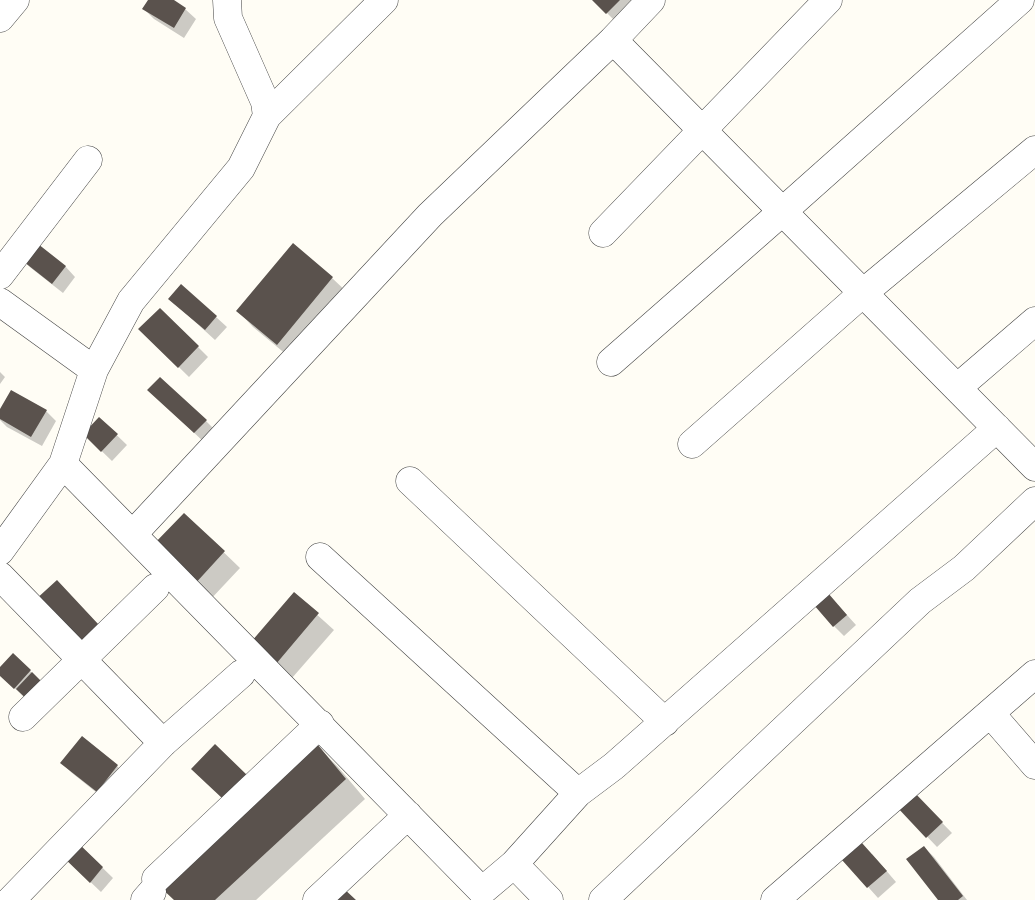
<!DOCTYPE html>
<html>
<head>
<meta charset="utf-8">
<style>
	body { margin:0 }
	canvas { display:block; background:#fffdf5 }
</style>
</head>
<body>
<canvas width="1035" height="900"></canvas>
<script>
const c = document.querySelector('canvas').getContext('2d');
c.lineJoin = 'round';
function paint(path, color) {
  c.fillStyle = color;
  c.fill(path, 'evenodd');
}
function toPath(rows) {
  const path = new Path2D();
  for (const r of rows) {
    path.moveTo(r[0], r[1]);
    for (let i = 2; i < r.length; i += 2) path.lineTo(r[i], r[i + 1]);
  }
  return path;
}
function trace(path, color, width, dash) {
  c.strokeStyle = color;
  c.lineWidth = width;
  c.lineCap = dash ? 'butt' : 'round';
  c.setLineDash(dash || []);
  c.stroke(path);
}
paint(toPath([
	[149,0,171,0,185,9,196,19,184,38,154,19,144,9],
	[594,0,633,0,617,23],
	[293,245,332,278,348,293,293,360,253,327,238,311],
	[21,258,65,266,75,277,63,293,31,268],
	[170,299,216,317,227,327,215,340],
	[160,309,208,357,189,377,140,329],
	[0,372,5,377,0,384],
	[159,400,206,421,216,431,205,443],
	[0,411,46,411,56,421,42,446,7,427,0,420],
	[99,418,127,445,112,461,84,434],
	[184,514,240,568,209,601,168,562],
	[294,594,334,630,292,678,268,657],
	[838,605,856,625,844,636,834,626],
	[13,655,30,671,58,699,25,698,0,674,0,669],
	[318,747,338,767,365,799,256,900,174,900],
	[62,763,117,766,127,776,107,801,72,773],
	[912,792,952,833,937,847,898,806],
	[75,841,113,878,101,892,62,855],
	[924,847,934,857,967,900,940,900],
	[872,854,896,882,878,898,844,860]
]), '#0003');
paint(toPath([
	[148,0,174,0,186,8,174,28,142,9],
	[592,0,620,0,606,14],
	[33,240,66,266,52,284,19,258],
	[293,243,333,277,277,345,236,311],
	[181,284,217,316,205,330,168,299],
	[160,308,199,346,178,368,138,329],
	[160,377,207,420,194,433,147,390],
	[11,390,47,410,31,437,0,419,0,409],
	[99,417,118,434,101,452,83,434],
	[184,513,225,551,193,586,151,547],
	[57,580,99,625,76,646,34,601],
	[294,592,319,613,276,664,251,642],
	[828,593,847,615,833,627,814,605],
	[13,653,31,670,14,689,0,676,0,667],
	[32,672,48,688,32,704,16,689],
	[82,736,118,765,97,792,60,763],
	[215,744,247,775,223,799,191,769],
	[318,745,346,779,215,900,174,900,158,885],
	[912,790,943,822,926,838,896,806],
	[75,840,103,867,90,883,61,855],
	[862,843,887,871,867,888,842,860],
	[924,846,963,896,958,900,938,900,906,859],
	[341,886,356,900,326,900]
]), '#5a524d');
const minor = toPath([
	[0,18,15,0],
	[613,40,1035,467],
	[267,116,384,0],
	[603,233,828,0],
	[0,275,88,160],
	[0,302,94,370],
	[611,362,783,211,1020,0],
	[957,388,1035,321],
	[692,444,863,293,1035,150],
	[63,464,482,891,514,864,578,793,614,766,997,428],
	[410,481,665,722],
	[133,534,430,215,613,40,651,0],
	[0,551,63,464,94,370,131,301,241,168,267,116,265,102,228,18,227,0],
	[320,557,578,793],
	[0,576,163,743],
	[990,713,1035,765],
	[23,717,155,588],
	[514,864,549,900],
	[156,879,320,724],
	[11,900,163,743,241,674],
	[145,900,152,892],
	[317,900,408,815],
	[603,900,920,601,964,568,1035,501],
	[775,900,1035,674]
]);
trace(minor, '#444', 29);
trace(minor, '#fff', 28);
</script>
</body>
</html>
